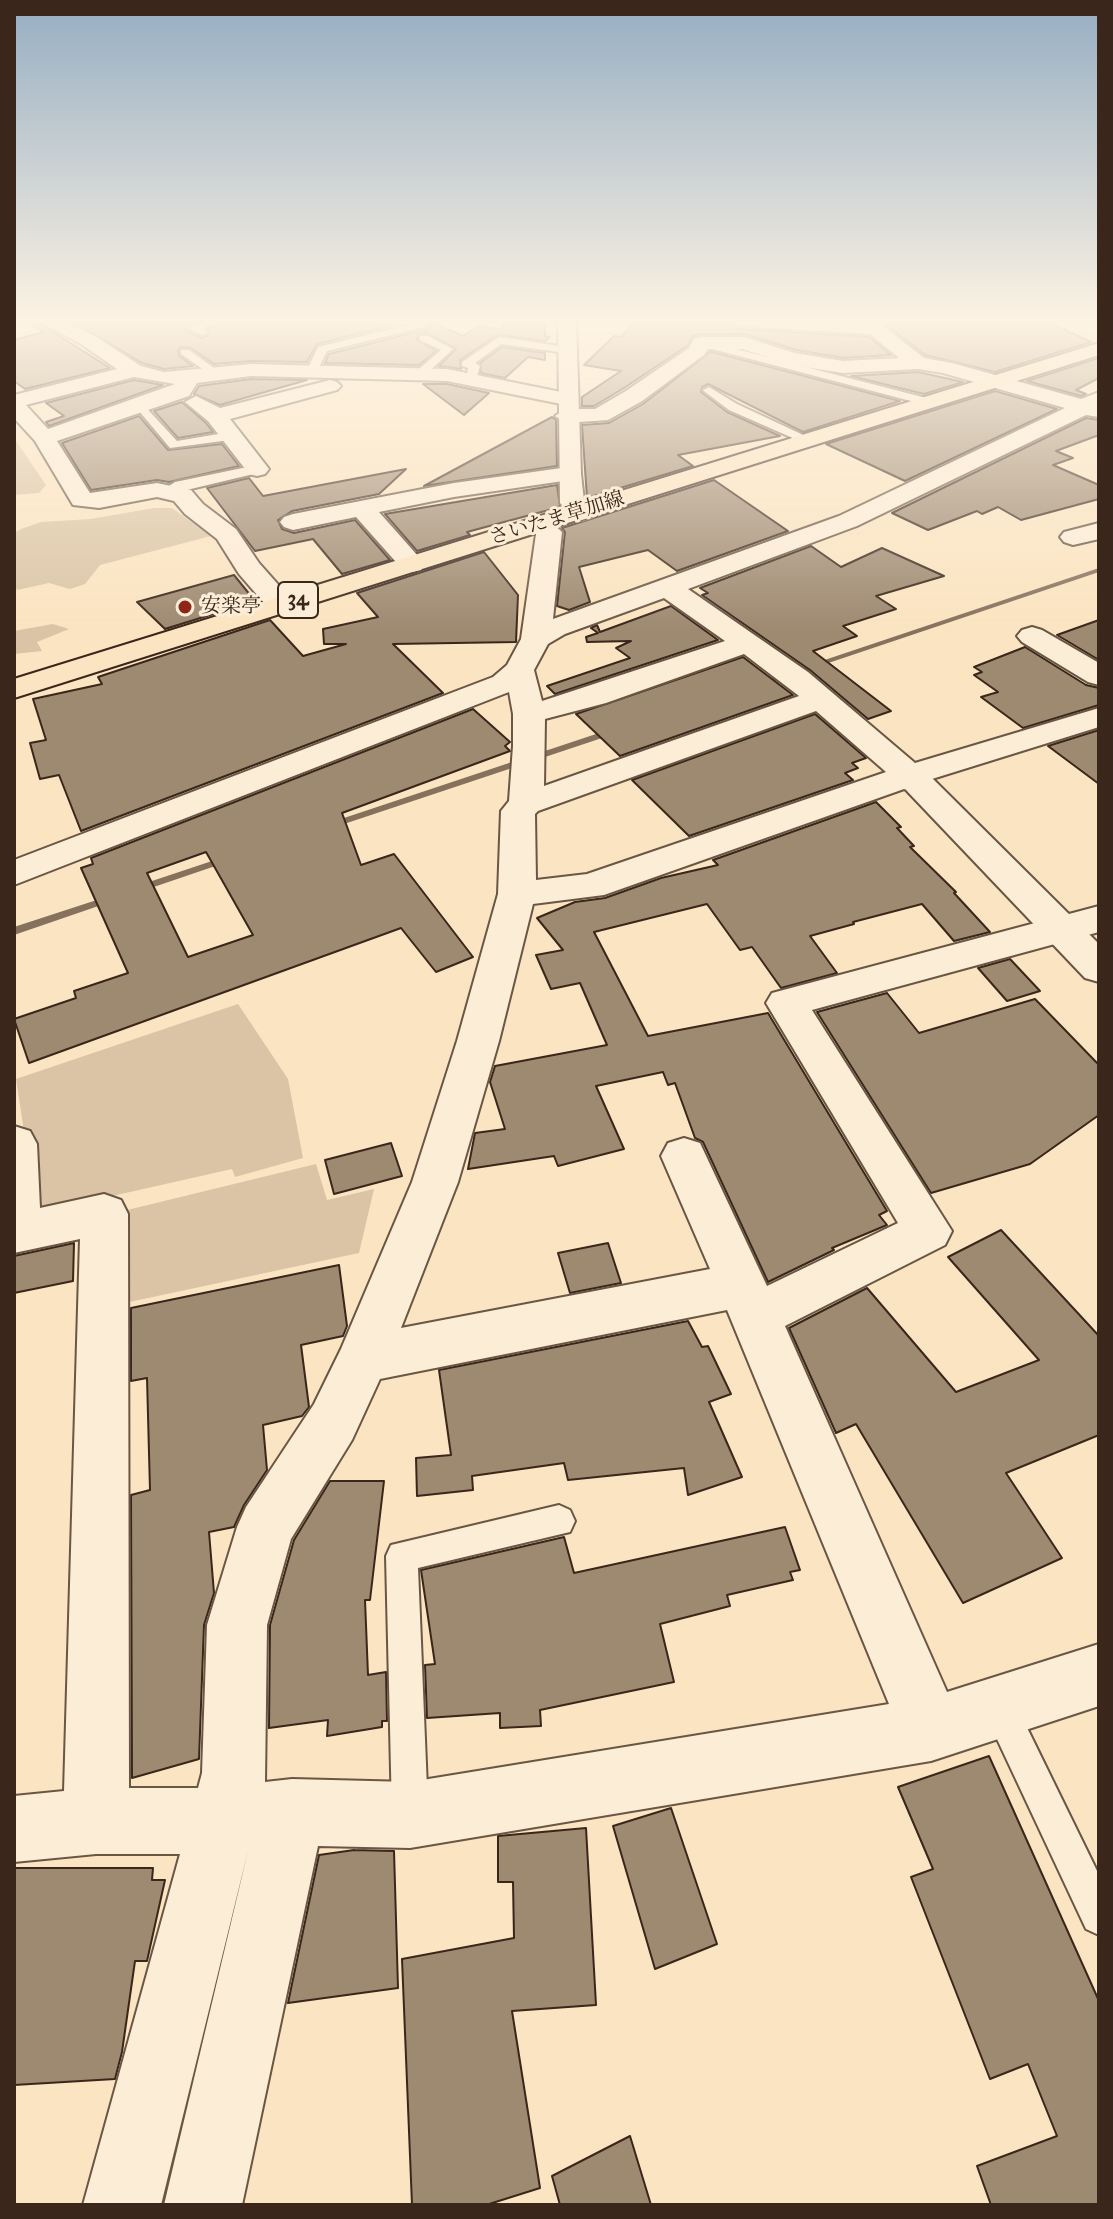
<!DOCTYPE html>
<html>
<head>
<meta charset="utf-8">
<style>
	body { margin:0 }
	#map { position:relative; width:1113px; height:2219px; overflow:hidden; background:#fbe4c1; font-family:"IM FELL Great Primer",serif }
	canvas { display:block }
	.frame { position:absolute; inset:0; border:16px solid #3a261b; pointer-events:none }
</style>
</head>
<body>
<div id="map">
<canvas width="1113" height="2219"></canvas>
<div class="frame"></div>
</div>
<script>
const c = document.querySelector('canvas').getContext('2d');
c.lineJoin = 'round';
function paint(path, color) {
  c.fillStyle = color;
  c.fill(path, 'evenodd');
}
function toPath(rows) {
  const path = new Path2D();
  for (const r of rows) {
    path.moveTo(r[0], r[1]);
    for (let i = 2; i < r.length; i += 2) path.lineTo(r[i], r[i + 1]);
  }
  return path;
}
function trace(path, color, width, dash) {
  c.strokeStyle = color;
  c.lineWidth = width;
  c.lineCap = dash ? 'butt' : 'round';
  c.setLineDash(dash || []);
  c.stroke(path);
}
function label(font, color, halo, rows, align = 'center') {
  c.font = font + ' "IM FELL Great Primer","Noto Serif JP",serif';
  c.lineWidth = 6;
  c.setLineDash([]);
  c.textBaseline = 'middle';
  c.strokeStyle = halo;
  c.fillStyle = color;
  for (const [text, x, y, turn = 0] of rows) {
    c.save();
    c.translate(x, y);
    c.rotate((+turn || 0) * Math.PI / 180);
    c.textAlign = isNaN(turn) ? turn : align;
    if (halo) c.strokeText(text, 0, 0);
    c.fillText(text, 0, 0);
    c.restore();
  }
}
paint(toPath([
	[14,438,46,485,39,493,14,495],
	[154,508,172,508,211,536,100,565,85,584,70,589,49,583,17,590,14,583,14,533,21,529,41,522,91,519],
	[53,624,69,629,37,642,42,651,14,654,14,631],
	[238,1004,288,1079,303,1158,235,1177,232,1169,28,1215,26,1144,16,1079],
	[316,1164,327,1200,374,1189,359,1253,120,1304,119,1212]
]), '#dac4a5');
paint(toPath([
	[1099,568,1099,572,760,686,753,684,1099,568],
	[614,728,617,729,617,733,332,828,327,825,329,823,614,728],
	[227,856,232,859,230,861,142,891,134,891,133,889,134,887,227,856],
	[109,896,113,897,113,901,14,935,14,927,109,896]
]), '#86715d');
const building = toPath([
	[22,320,34,320,110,368,25,389,14,381,14,340,44,332,22,320],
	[92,320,203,320,185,327,187,331,201,338,209,335,208,329,229,320,382,320,393,325,317,344,307,362,251,361,214,364,191,348,181,347,178,350,179,356,193,366,164,369,142,363,79,325,92,320],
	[507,320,545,320,545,336,550,337,545,341,497,335,460,360,461,369,439,366,456,349,428,333,418,334,417,340,436,351,419,365,325,363,329,354,428,329,433,323,463,336,478,326,502,329,503,321,507,320],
	[633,320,728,320,732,327,741,329,869,337,891,355,843,358,796,350,745,334,700,334,693,336,687,346,624,388,594,406,582,406,582,397,621,371,584,365,614,336,622,337,633,320],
	[867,320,1044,320,1091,342,995,372,925,355,884,323,867,320],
	[502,347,545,353,545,360,528,357,505,378,481,373,480,363,502,347],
	[710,352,712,352,900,401,803,432,708,384,702,387,701,392,727,412,780,436,678,455,693,466,587,498,582,425,609,423,643,404,710,352],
	[1099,358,1099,378,1076,390,1086,394,1081,396,1027,381,1099,358],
	[918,372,963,382,924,394,851,376,918,372],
	[251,379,307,380,220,405,194,394,199,386,251,379],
	[134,380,163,385,49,426,46,422,64,416,46,403,134,380],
	[423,384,447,384,489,393,464,415,423,384],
	[995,391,1057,409,905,481,826,444,995,391],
	[182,402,206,423,213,432,178,438,154,411,182,402],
	[139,416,168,450,222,444,239,466,169,482,157,480,91,490,62,443,139,416],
	[552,417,556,420,557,466,424,486,552,417],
	[1086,418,1099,420,1099,435,1056,451,1073,458,1053,465,1099,485,1099,499,1021,520,998,507,982,514,977,511,928,530,892,513,1086,418],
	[406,469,379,494,292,511,278,520,282,529,294,533,355,520,390,560,342,574,313,539,255,551,207,488,249,478,263,496,406,469],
	[714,480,788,531,677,571,648,550,579,567,590,602,569,610,557,606,565,532,562,528,714,480],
	[557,485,560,507,467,532,470,535,417,551,385,514,557,485],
	[811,546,841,567,882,548,944,576,876,596,896,609,843,626,857,636,813,651,891,711,868,719,810,670,702,595,708,593,700,588,811,546],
	[484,552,518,595,516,642,393,644,443,693,81,831,59,775,40,779,30,743,46,740,33,699,102,684,98,677,270,620,303,656,346,644,324,644,323,629,378,617,357,593,484,552],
	[234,575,255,601,165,629,137,602,234,575],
	[671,606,718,640,555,694,547,686,630,658,616,648,631,641,587,642,586,637,598,633,591,628,597,625,600,632,671,606],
	[1099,620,1099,660,1057,635,1099,620],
	[1025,647,1086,685,1099,688,1099,705,1023,728,981,697,998,692,974,675,982,672,974,667,1025,647],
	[743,657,793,695,620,756,576,714,743,657],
	[473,709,510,742,505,746,510,751,342,813,361,865,394,854,473,957,436,972,401,928,29,1063,14,1019,76,998,74,991,128,973,81,868,93,864,91,858,473,709],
	[206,852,253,935,188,957,147,873,206,852],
	[815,714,866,758,852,763,858,768,845,773,853,780,689,836,632,780,815,714],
	[1099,730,1099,784,1048,746,1099,730],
	[876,802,901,827,897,828,914,846,910,847,956,892,954,893,990,932,954,941,922,904,853,922,854,924,810,936,837,973,781,988,752,947,740,950,707,904,594,932,648,1036,768,1013,887,1211,879,1215,887,1225,832,1248,834,1250,768,1282,703,1142,695,1138,675,1083,668,1085,663,1072,596,1086,624,1149,558,1166,554,1156,468,1169,475,1133,505,1129,490,1082,495,1066,607,1045,580,983,551,989,536,955,563,950,537,918,575,902,605,898,661,878,718,865,713,860,876,802],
	[1010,959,1040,991,1007,1001,978,968,1010,959],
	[887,993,919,1033,1035,999,1099,1065,1099,1115,1030,1164,931,1193,817,1012,887,993],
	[391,1143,402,1176,334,1194,325,1160,391,1143],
	[1001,1230,1099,1336,1099,1435,1006,1473,1062,1558,963,1603,856,1424,836,1433,789,1328,867,1288,956,1392,1039,1360,948,1257,1001,1230],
	[74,1243,73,1281,14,1293,14,1256,74,1243],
	[608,1243,621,1283,570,1293,558,1253,608,1243],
	[339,1265,347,1326,343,1336,301,1345,309,1407,302,1416,263,1425,267,1470,244,1505,234,1527,209,1532,214,1593,204,1625,199,1759,132,1778,131,1495,150,1490,147,1378,131,1381,131,1308,339,1265],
	[688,1321,702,1347,708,1346,731,1394,709,1402,742,1477,688,1495,684,1468,568,1480,564,1463,472,1476,473,1490,417,1496,416,1458,451,1455,439,1370,688,1321],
	[330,1481,384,1481,370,1600,365,1600,368,1675,386,1672,387,1721,382,1721,382,1727,327,1736,328,1720,269,1728,270,1625,294,1540,330,1481],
	[785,1527,800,1570,790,1572,793,1580,727,1595,730,1606,660,1624,674,1682,540,1710,541,1726,500,1728,500,1713,427,1718,425,1665,435,1664,421,1570,564,1537,574,1573,785,1527],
	[989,1756,1099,2001,1099,2205,991,2205,977,2166,1057,2136,1028,2064,990,2079,911,1877,933,1869,898,1787,989,1756],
	[671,1808,717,1944,655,1969,613,1826,671,1808],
	[586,1828,596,2005,512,2011,540,2188,486,2205,412,2205,402,1959,514,1938,513,1882,498,1882,498,1836,586,1828],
	[354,1850,394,1851,398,1988,288,2003,319,1855,354,1850],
	[14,1868,153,1868,152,1880,165,1880,147,1961,135,1961,122,2052,115,2079,14,2085,14,1868],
	[630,2136,651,2205,560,2205,552,2176,630,2136]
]);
paint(building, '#9e8971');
trace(building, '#3a261b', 2);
const service = toPath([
	[89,320,58,327,53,324,67,320,89,320],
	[211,320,226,320,203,328,207,332,202,335,188,328,211,320],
	[423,321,428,324,427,326,327,351,316,374,306,372,318,347,423,321],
	[420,336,428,336,453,349,422,378,416,375,420,368,441,350,420,340,420,336],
	[499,337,566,347,571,350,566,353,501,344,475,363,480,366,476,380,466,382,468,368,462,366,462,362,499,337],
	[701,340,934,400,936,402,930,406,697,345,697,341,701,340],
	[181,350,189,350,224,375,214,377,181,354,181,350],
	[709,387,737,404,814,440,804,443,729,410,705,392,703,390,709,387],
	[140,401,177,441,230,432,236,436,230,440,170,448,134,405,140,401],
	[257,465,263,469,262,472,170,494,163,490,175,482,257,465],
	[559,1505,570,1510,575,1521,570,1532,418,1568,428,1813,423,1826,410,1831,397,1826,392,1813,386,1556,391,1545,559,1505],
	[999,1690,1011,1695,1099,1875,1099,1935,1086,1929,982,1707,987,1695,999,1690]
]);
const minor = toPath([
	[37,320,60,320,95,336,141,366,164,372,251,364,447,369,566,393,577,399,566,405,447,381,251,376,197,383,189,396,57,441,90,493,157,483,191,490,203,504,236,529,259,563,291,599,295,605,291,611,281,613,271,611,239,574,217,539,185,514,174,501,157,497,99,508,73,505,35,441,14,418,14,395,117,369,81,344,37,320],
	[134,377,175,384,48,429,26,405,134,377],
	[732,320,820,320,875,323,882,325,924,358,952,363,1081,399,1099,392,1099,417,1086,415,857,526,688,589,808,672,915,763,1099,708,1099,727,932,779,936,784,931,791,919,794,904,789,604,895,533,904,499,1041,458,1182,401,1328,710,1269,661,1156,668,1143,684,1138,700,1143,767,1286,898,1223,766,1003,772,993,1099,906,1099,932,812,1010,952,1231,945,1245,785,1326,947,1692,1099,1644,1099,1706,931,1761,410,1848,318,1846,242,2205,164,2205,248,1851,161,2205,83,2205,180,1854,96,1854,14,1862,14,1796,64,1791,80,1239,14,1253,14,1126,30,1131,37,1144,40,1208,104,1194,121,1200,128,1214,129,1788,198,1788,202,1773,207,1625,237,1527,246,1507,314,1404,341,1349,412,1182,457,1041,498,894,501,811,509,801,513,746,513,714,509,692,14,885,14,860,493,677,507,665,521,639,536,534,527,525,531,520,549,520,562,532,553,619,839,516,1065,408,943,373,918,369,843,373,792,365,742,349,708,349,704,355,642,401,608,420,566,423,555,416,566,409,595,409,626,391,689,348,694,339,701,337,744,337,795,353,843,361,899,358,870,334,741,326,732,320],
	[664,598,725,641,542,701,534,670,548,644,565,634,664,598],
	[744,654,799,696,544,786,545,719,606,703,744,654],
	[816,711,886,772,587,874,536,880,535,814,538,811,816,711],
	[727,1310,889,1704,410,1782,292,1779,265,1782,267,1625,291,1539,352,1440,380,1379,727,1310],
	[330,380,337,382,341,386,337,390,230,419,269,469,265,474,257,476,249,474,208,421,185,402,196,396,220,408,330,380],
	[569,467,577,469,581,474,577,479,454,497,379,512,425,564,421,570,412,572,403,570,356,517,293,530,284,527,280,522,284,517,293,514,454,483,569,467],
	[1099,523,1099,539,1073,545,1064,542,1060,537,1064,532,1099,523],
	[1032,627,1042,630,1099,663,1099,685,1088,682,1022,642,1017,636,1022,630,1032,627]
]);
const tertiary = toPath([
	[558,320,576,320,581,474,584,501,595,512,591,517,582,520,573,517,560,503,558,320],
	[919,774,931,777,1099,944,1099,982,1085,978,907,791,902,784,907,777,919,774]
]);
const primary = toPath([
	[1099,343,1099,355,14,698,14,679,1099,343]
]);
trace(service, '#6a5644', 4);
trace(minor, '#6a5644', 4);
trace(tertiary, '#6a5644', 4);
trace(primary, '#3a261b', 4);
paint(service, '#fcedd7');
paint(minor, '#fcedd7');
paint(tertiary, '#fcedd7');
paint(primary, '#fbe4c1');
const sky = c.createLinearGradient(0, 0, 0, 630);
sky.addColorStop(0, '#95adc2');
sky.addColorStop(0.51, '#fdf3e3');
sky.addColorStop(1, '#fdf3e300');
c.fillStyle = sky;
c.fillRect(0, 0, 1113, 630);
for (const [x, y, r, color] of [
	[185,607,8,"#8f2418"]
]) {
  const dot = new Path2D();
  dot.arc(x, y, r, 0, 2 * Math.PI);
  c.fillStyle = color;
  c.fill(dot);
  trace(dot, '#fcedd7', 3);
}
label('20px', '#3a261b', '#fcedd7', [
	["さいたま草加線",557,519,-17]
]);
label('20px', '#3a261b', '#fcedd7', [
	["安楽亭",201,607]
], 'left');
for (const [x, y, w] of [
	[298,600,40]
]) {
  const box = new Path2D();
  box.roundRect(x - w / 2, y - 18, w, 36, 6);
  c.fillStyle = '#fcedd7';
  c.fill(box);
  trace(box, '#3a261b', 2);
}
label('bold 22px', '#3a261b', null, [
	["34",298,600]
]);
</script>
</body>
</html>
